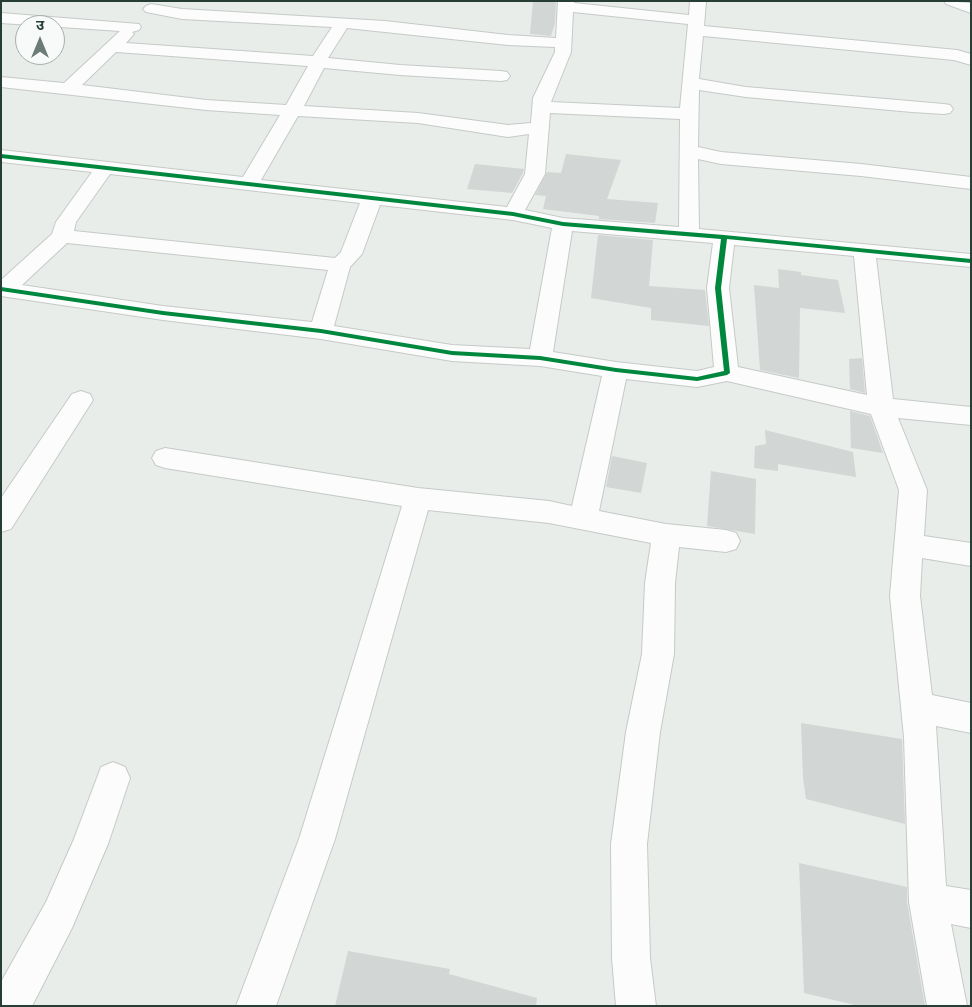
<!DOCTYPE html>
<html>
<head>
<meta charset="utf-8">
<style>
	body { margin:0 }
	#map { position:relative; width:972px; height:1007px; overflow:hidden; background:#e8edea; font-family:Figtree,"Noto Sans Devanagari",sans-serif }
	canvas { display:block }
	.frame { position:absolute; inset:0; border:2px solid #273e36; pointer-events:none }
	.north { position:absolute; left:15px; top:15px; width:50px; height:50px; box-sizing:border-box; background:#f7faf8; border:1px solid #a4afaa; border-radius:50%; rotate:0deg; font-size:14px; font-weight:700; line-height:20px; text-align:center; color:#273e36 }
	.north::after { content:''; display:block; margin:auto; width:18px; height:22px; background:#6b7b75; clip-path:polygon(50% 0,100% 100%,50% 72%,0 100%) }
</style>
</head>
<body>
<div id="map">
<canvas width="972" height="1007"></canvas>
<div class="frame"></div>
<div class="north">उ</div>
</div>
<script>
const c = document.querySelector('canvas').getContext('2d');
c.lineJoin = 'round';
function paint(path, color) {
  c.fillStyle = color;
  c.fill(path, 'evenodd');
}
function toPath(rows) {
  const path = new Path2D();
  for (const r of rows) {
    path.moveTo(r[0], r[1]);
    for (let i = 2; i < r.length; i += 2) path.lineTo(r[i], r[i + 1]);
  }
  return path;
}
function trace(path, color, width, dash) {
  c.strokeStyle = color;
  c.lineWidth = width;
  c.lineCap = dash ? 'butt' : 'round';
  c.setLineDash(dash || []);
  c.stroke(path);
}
paint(toPath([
	[533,1,556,1,555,23,551,36,530,34],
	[566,154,621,160,607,199,658,203,655,223,599,219,599,216,543,209,546,196,535,195,547,172,561,173],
	[475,164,524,169,523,173,512,193,467,189],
	[598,235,653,240,649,286,705,290,709,326,651,320,651,308,591,298],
	[778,269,801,272,801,275,838,280,845,313,800,308,799,378,760,370,754,285,779,288],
	[862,358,865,393,850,389,849,359],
	[850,411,870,416,883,453,851,448],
	[765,430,853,452,856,477,778,464,778,471,754,468,755,446,766,444],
	[612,456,647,463,641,493,606,487],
	[711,471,756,479,755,534,707,526],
	[801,723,902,739,905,824,806,799,803,778],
	[799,863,907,887,907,902,925,1006,859,1006,804,993],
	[348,951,450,969,449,974,537,998,536,1006,335,1006]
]), '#d2d6d4');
const minor = toPath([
	[558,1,574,1,574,3,689,15,690,1,706,1,704,26,957,50,971,54,971,65,954,60,703,36,699,79,746,87,944,104,950,105,953,109,950,113,944,114,912,112,746,97,699,90,698,147,721,152,861,164,971,177,971,189,861,176,721,164,698,159,699,229,971,254,971,267,876,258,893,399,971,407,971,425,898,418,927,490,924,536,971,543,971,566,922,558,920,596,932,695,971,703,971,733,936,726,946,886,971,890,971,928,951,924,967,1006,927,1006,909,902,904,737,890,596,899,490,871,414,727,381,697,387,626,379,599,511,666,524,726,530,736,533,740,541,736,549,726,552,679,547,675,583,674,654,660,732,647,844,650,958,656,1006,616,1006,612,958,611,844,626,732,642,654,645,583,651,543,549,523,428,510,335,839,276,1006,236,1006,299,839,402,506,165,468,156,465,152,458,156,451,165,448,418,488,549,501,572,506,602,376,540,366,452,361,321,339,163,320,1,296,1,280,52,234,56,222,92,172,1,162,1,150,243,177,280,115,206,110,1,87,1,77,64,83,120,31,1,23,1,13,139,24,141,27,139,30,132,32,134,34,126,43,313,56,332,27,182,19,146,12,143,9,146,6,151,4,182,9,385,21,508,35,556,38,558,1],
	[573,12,688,24,680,108,551,102,571,52,573,12],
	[347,28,508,45,555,47,555,52,533,98,531,123,508,125,418,113,304,106,324,68,400,75,501,81,507,80,510,76,507,72,501,71,400,65,328,58,347,28],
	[116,52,308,66,286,105,206,100,82,85,116,52],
	[550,113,680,119,679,227,563,218,525,210,545,174,550,113],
	[298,116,418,123,508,137,529,134,525,174,507,207,261,180,298,116],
	[110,174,360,203,341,252,335,258,74,231,76,222,110,174],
	[380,205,513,220,552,228,530,349,452,345,334,326,350,267,362,254,380,205],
	[572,231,713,243,707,288,714,367,697,371,616,362,553,352,572,231],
	[67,243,328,270,312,322,163,306,22,285,67,243],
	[734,245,854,256,867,395,738,367,729,288,734,245],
	[944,1,971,3,971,13,946,4,944,1],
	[81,391,90,394,93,400,11,529,1,532,1,498,72,394,81,391],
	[113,762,125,767,130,778,108,844,72,928,32,1006,1,1006,1,982,46,902,74,839,101,767,113,762]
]);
trace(minor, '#c5cac7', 2);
paint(minor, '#fcfcfc');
paint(toPath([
	[1,154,513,212,563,222,724,235,971,259,971,263,727,239,721,288,730,373,727,375,697,381,616,372,540,360,452,355,321,333,163,315,1,291,1,287,163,311,321,329,452,351,540,356,616,368,697,377,724,371,715,288,721,239,563,226,513,216,1,158,1,154]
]), '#00873e');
</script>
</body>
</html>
